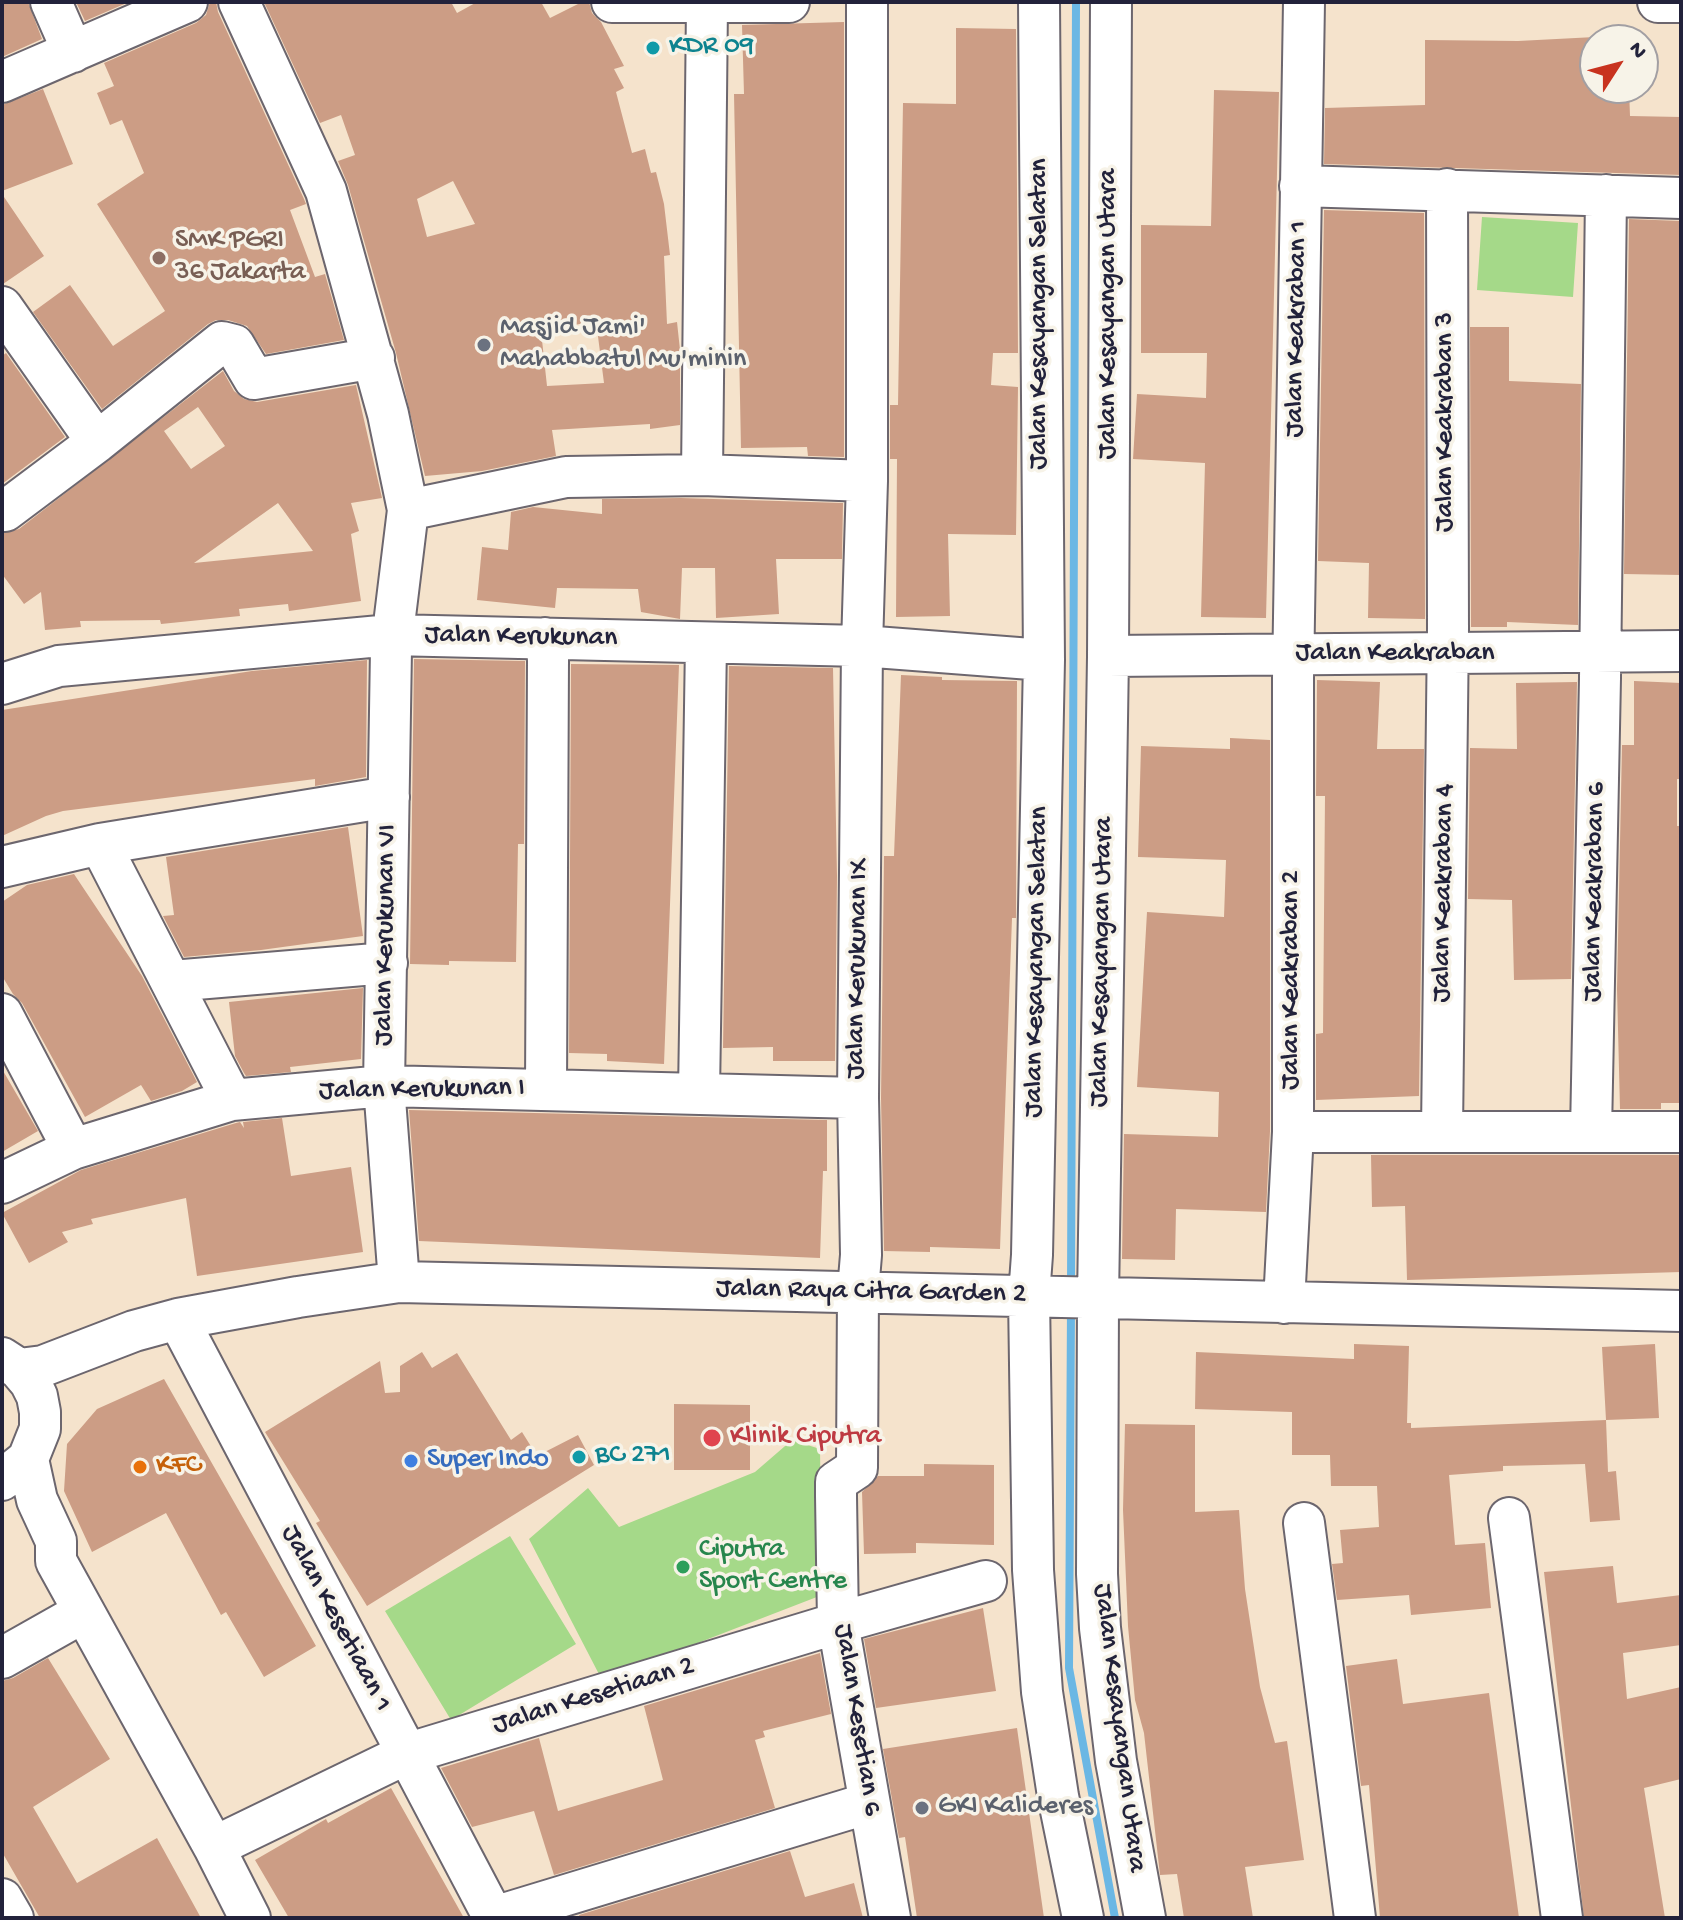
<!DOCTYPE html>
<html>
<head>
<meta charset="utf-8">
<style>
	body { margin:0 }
	#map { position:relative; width:1683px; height:1920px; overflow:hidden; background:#f5e3cc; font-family:"Gochi Hand",sans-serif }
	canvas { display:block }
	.frame { position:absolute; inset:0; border:4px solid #22223b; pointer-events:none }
	.north { position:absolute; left:1579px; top:24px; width:80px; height:80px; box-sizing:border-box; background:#f7f3e8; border:2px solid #a29fa3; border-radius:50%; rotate:54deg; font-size:22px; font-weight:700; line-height:32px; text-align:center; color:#22223b }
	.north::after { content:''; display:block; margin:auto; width:28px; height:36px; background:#c8321e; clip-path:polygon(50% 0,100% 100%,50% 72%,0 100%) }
</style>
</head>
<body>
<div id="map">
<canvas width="1683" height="1920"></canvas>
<div class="frame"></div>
<div class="north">N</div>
</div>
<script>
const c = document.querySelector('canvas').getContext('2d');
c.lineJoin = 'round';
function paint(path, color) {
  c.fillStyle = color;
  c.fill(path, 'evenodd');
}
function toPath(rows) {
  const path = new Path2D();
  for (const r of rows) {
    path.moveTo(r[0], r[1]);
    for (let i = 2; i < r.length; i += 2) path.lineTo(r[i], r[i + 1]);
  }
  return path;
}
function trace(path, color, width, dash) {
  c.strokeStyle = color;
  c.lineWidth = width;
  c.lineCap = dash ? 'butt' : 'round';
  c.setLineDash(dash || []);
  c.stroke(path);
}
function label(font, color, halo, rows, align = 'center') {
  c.font = font + ' "Gochi Hand",sans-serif';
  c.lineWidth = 7;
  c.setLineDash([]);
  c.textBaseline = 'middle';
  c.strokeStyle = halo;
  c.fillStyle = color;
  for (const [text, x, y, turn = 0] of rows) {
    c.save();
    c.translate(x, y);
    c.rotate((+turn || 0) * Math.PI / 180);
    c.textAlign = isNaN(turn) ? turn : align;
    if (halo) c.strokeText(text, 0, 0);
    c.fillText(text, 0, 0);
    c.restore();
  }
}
paint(toPath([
	[1482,217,1578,223,1573,297,1477,290],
	[792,1440,820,1449,822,1595,602,1680,529,1539,588,1488,619,1527,755,1472],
	[510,1536,576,1644,451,1720,385,1611]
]), '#a5d989');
trace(toPath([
	[1071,1285,1076,2],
	[1071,1307,1069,1668,1115,1918]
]), '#6bb7e4', 8);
paint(toPath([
	[2,2,28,2,42,39,2,57],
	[76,2,129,2,85,21],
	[210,2,216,2,218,12,304,199,306,204,290,210,315,277,325,274,344,340,266,354,247,326,228,320,216,320,208,324,102,409,33,312,70,285,113,346,165,311,97,204,144,173,122,120,110,125,97,93,114,86,104,63,196,23,206,15],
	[264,2,451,2,457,13,477,2,541,2,550,18,582,2,589,2,592,13,601,22,624,66,614,69,624,88,616,92,632,153,645,149,651,173,656,172,664,204,670,255,664,256,667,324,677,322,680,350,680,425,650,429,650,424,552,430,556,456,482,471,425,476,396,353,348,185,338,161,355,155,341,115,320,123],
	[453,181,475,224,427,237,417,199],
	[596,321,604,383,547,386,541,331],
	[844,22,844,457,808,456,807,447,741,448,734,94,744,94,742,25],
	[956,28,1016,29,1018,353,993,353,991,385,1018,387,1016,535,948,534,950,616,896,617,897,459,890,459,890,405,898,405,903,103,956,104],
	[1595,37,1595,88,1629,88,1630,116,1681,117,1681,175,1324,164,1325,108,1425,105,1425,40,1518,41],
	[43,89,73,164,2,191,2,105],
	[1214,90,1279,92,1266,618,1201,617,1205,463,1133,459,1137,394,1206,398,1207,353,1141,353,1141,225,1211,226],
	[2,194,44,256,3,284,2,284],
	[1324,210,1424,213,1425,619,1368,618,1369,563,1318,561],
	[1629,219,1681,221,1681,575,1624,574],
	[1470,327,1509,327,1509,381,1581,384,1578,625,1507,622,1507,627,1471,627],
	[6,353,65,437,2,484,2,356],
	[223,371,234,391,244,399,257,402,356,385,382,498,351,503,359,531,351,534,361,601,289,611,288,604,239,609,240,616,161,624,160,620,80,621,81,627,45,630,41,592,24,604,2,574,2,533,19,529],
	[198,407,225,446,191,469,164,431],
	[278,503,313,551,194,563],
	[681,498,843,503,842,559,776,559,779,614,716,618,715,568,682,568,680,619,641,612,638,589,557,588,555,608,477,600,482,547,508,550,511,512,533,507,602,514,602,499],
	[414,659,525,661,524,844,518,844,516,962,449,961,449,965,410,964],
	[367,660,366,777,315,786,315,779,63,811,46,816,2,836,2,710,252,671],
	[571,664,679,665,664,1064,607,1061,607,1054,569,1053],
	[729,666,833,668,837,876,835,1061,773,1061,773,1047,723,1048],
	[901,675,942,677,942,680,1017,681,1016,918,1012,918,1000,1249,930,1247,930,1252,884,1251,881,1098,884,856,894,856],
	[1317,680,1380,682,1377,749,1424,749,1419,1096,1316,1100,1316,1034,1323,1033,1325,796,1316,796],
	[1634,681,1681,683,1681,779,1677,779,1677,826,1681,826,1681,1103,1661,1103,1661,1109,1620,1109,1617,989,1622,745,1634,745],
	[1577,682,1571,979,1514,980,1512,900,1468,899,1470,748,1517,749,1516,683],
	[1230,738,1270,740,1270,1131,1266,1212,1176,1209,1175,1260,1122,1259,1124,1134,1218,1137,1219,1092,1137,1087,1147,912,1224,917,1226,860,1138,857,1141,746,1230,749],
	[348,827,363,936,261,950,184,957,163,916,174,915,166,857],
	[74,874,142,976,197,1082,182,1091,151,1101,141,1085,85,1117,22,1003,13,994,2,976,2,902,27,885],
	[363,988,361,1059,290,1067,291,1072,246,1076,244,1073,235,1056,229,1002],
	[2,1069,38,1131,2,1152],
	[409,1110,827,1120,827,1171,823,1171,820,1258,419,1241],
	[282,1118,291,1176,351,1167,363,1252,197,1276,186,1198,91,1219,93,1224,62,1232,68,1242,29,1263,2,1213,81,1170,236,1123,240,1122,244,1128,243,1122],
	[1371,1155,1681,1155,1681,1272,1407,1280,1405,1206,1372,1207],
	[1354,1344,1409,1346,1407,1423,1411,1423,1411,1428,1606,1420,1608,1472,1616,1471,1620,1520,1590,1522,1585,1464,1503,1466,1503,1471,1449,1475,1455,1545,1485,1543,1491,1608,1411,1615,1409,1595,1337,1600,1332,1564,1343,1563,1340,1530,1379,1527,1377,1486,1331,1486,1330,1455,1292,1455,1292,1412,1195,1409,1196,1352,1354,1359],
	[1655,1344,1659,1418,1606,1420,1602,1347],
	[422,1352,432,1368,457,1353,511,1440,522,1432,537,1456,578,1435,594,1465,367,1606,316,1523,320,1521,265,1432,380,1361,385,1393,400,1392,400,1366],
	[164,1379,316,1646,264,1677,226,1612,221,1615,166,1513,92,1552,64,1491,67,1444,97,1409],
	[674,1404,750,1405,750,1470,674,1470],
	[1125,1424,1195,1425,1195,1512,1239,1510,1245,1589,1260,1687,1275,1743,1287,1741,1304,1860,1245,1867,1253,1918,1184,1918,1177,1874,1160,1875,1144,1733,1135,1700,1128,1626,1123,1510],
	[924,1464,994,1465,994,1545,916,1543,916,1553,864,1554,862,1492,878,1476,924,1476],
	[1613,1566,1617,1603,1681,1595,1681,1645,1623,1653,1627,1699,1681,1687,1681,1779,1644,1788,1665,1918,1584,1918,1544,1572],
	[983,1608,996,1691,876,1708,864,1639],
	[820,1653,831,1714,763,1731,765,1737,755,1740,775,1808,554,1875,534,1811,472,1827,441,1768,539,1738,558,1811,663,1780,644,1706],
	[48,1658,110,1759,33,1807,77,1883,157,1838,201,1918,40,1918,2,1852,2,1681,13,1678],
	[1397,1659,1403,1704,1489,1693,1519,1918,1380,1918,1369,1785,1361,1786,1346,1666],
	[1017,1728,1044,1918,917,1918,905,1837,899,1838,883,1749],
	[391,1788,464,1918,289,1918,255,1860,326,1819,328,1823],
	[790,1851,805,1897,854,1883,863,1918,580,1918,579,1915]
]), '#cc9d85');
const minor = toPath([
	[51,2,73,52],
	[239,2,326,191,388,414,408,510,391,649,384,1086,399,1282],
	[612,2,789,2],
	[867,2,867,481,862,646,858,1098,861,1255,858,1291,857,1468,836,1482,836,1496,838,1623,890,1918],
	[1039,2,1044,660,1032,1255,1029,1296,1033,1570,1042,1692,1058,1796,1083,1918],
	[1111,2,1108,656,1098,1299,1097,1574,1100,1628,1116,1761,1145,1918],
	[1658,2,1681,2],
	[2,82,187,2],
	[1300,186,1681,198],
	[2,307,97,442,5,511],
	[97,442,222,342,234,345,254,379,374,358],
	[702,475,707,4],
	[408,510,566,477,702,475,867,481],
	[545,638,548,659,546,1090],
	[1108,656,1681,651],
	[2,684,59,666,391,635,862,646,1044,660],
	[100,844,232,1100],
	[2,867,100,844,389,797],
	[172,981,387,963],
	[2,1014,73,1149],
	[699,1093,706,643],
	[1442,1131,1448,628,1447,189],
	[1293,1132,1681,1132],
	[1591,1132,1600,678,1606,195],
	[2,1183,73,1149,232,1100,384,1086,858,1098],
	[1284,1303,1293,1132,1293,678,1304,2],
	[178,1319,494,1918],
	[2,1358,19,1369,30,1382,37,1396,40,1412,40,1429,28,1459,2,1480],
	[19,1369,43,1366,134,1331,178,1319,298,1297,399,1282,1681,1311],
	[28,1459,37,1500,56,1541,56,1561,214,1847,250,1918],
	[1509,1518,1562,1918],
	[1304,1523,1355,1918],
	[2,1658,82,1613],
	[214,1847,406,1754,838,1623,986,1581],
	[2,1899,13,1918],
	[494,1917,869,1803]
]);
trace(minor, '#6c666e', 44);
trace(minor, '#fff', 40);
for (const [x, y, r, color] of [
	[653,48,8,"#0f9aa8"],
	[159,258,8,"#8d6e63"],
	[484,345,8,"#6b7280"],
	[712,1438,10,"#e0444e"],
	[579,1457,8,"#0f9aa8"],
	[411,1461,8,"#3f7fe0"],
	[140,1467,8,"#e8710a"],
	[683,1567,8,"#2e9e5b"],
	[922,1808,8,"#6b7280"]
]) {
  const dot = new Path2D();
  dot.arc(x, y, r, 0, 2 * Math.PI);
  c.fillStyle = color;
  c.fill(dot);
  trace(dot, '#f7f3e8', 3);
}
label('28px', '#0d838f', '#f7f3e8', [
	["KDR 09",669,48],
	["BC 271",595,1457]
], 'left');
label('28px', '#785e54', '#f7f3e8', [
	["SMK PGRI",175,242],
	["36 Jakarta",175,274]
], 'left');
label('28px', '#22223b', '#f7f3e8', [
	["Jalan Kesayangan Selatan",1041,314,-90],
	["Jalan Kesayangan Utara",1110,314,-90],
	["Jalan Keakraban 1",1298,329,-89],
	["Jalan Keakraban 3",1447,422,-90],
	["Jalan Kerukunan",521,638,1],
	["Jalan Keakraban",1395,655],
	["Jalan Keakraban 6",1596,892,-89],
	["Jalan Keakraban 4",1445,893,-89],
	["Jalan Kerukunan VI",387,935,-89],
	["Jalan Kesayangan Selatan",1038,962,-89],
	["Jalan Kesayangan Utara",1103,962,-89],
	["Jalan Kerukunan IX",859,969,-89],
	["Jalan Keakraban 2",1293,980,-90],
	["Jalan Kerukunan I",422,1091,-1],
	["Jalan Raya Citra Garden 2",871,1293,1],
	["Jalan Kesetiaan 1",335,1619,62],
	["Jalan Kesetiaan 2",594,1697,-17],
	["Jalan Kesetian 6",856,1720,81],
	["Jalan Kesayangan Utara",1118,1728,83]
]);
label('28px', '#5b616d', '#f7f3e8', [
	["Masjid Jami'",500,329],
	["Mahabbatul Mu'minin",500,361],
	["GKI Kalideres",938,1808]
], 'left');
label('28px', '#be3a42', '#f7f3e8', [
	["Klinik Ciputra",730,1438]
], 'left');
label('28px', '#366cbe', '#f7f3e8', [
	["Super Indo",427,1461]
], 'left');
label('28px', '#c56008', '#f7f3e8', [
	["KFC",156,1467]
], 'left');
label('28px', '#27864d', '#f7f3e8', [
	["Ciputra",699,1551],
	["Sport Centre",699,1583]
], 'left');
</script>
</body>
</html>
